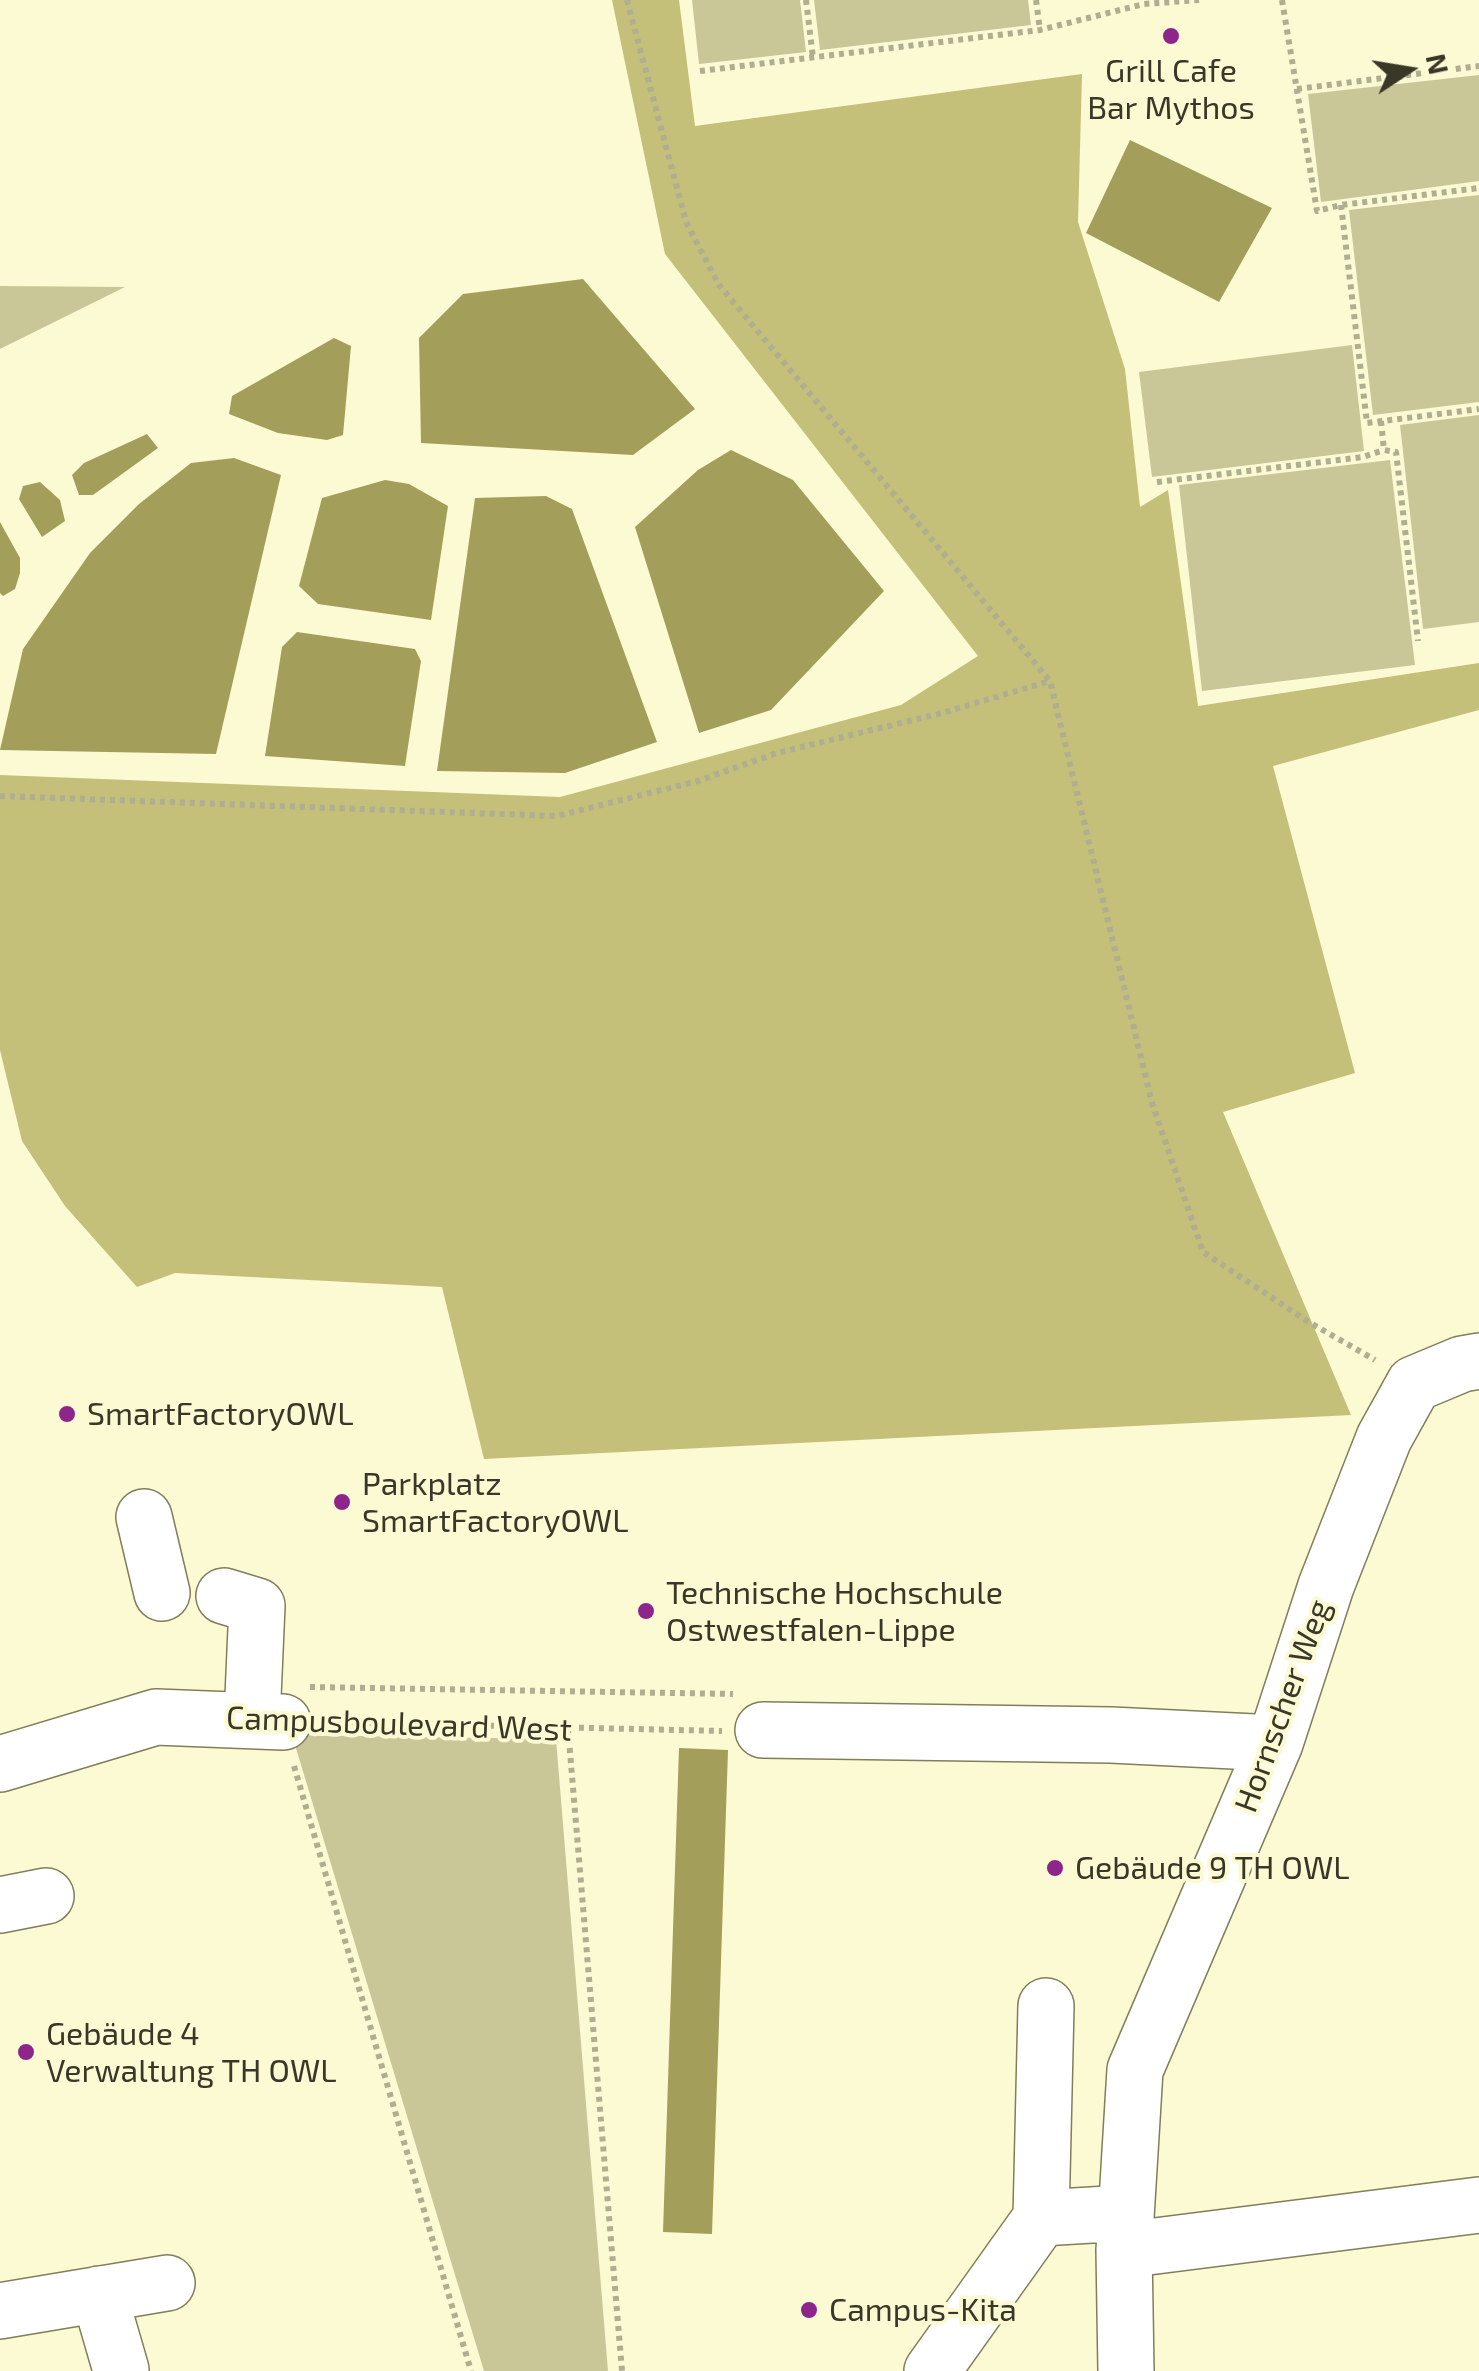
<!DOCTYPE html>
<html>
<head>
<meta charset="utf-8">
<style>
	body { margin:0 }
	#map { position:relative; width:1479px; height:2371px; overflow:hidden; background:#fcfad3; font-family:"Exo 2",sans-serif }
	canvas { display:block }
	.north { position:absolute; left:1359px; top:20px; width:100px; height:100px; -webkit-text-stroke:8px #fcfad3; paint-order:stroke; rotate:78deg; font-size:28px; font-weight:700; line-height:40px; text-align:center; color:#383728 }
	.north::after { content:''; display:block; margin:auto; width:35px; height:45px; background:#383728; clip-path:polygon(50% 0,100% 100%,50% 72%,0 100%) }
</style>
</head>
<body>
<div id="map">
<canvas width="1479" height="2371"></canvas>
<div class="north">N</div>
</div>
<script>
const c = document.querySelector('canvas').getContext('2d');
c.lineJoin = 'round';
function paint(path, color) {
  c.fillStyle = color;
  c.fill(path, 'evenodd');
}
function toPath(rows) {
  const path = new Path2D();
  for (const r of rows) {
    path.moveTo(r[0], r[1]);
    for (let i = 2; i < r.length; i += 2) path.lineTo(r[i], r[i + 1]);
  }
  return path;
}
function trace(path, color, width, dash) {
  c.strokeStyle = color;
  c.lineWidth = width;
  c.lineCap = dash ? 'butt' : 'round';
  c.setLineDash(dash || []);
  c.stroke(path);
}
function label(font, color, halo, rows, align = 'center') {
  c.font = font + ' "Exo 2",sans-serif';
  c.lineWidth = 8;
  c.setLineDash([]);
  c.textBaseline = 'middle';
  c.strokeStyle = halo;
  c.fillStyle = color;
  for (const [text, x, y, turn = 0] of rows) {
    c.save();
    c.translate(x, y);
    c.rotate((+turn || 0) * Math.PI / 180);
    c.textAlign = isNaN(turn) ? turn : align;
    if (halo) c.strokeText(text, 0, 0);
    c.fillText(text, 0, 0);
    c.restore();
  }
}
paint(toPath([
	[692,0,800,0,806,52,699,64],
	[814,0,1028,0,1031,25,820,50],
	[1479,75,1479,181,1321,202,1308,94],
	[1479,195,1479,402,1373,415,1349,210],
	[0,286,125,287,0,349],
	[1352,345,1364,451,1152,477,1139,372],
	[1479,415,1479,622,1423,629,1400,425],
	[1390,460,1415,665,1202,691,1179,485],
	[292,1735,556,1739,608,2371,484,2371]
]), '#c9c698');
paint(toPath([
	[612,0,679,0,695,126,1082,74,1078,222,1125,369,1140,507,1168,490,1198,706,1479,663,1479,710,1273,766,1355,1073,1223,1112,1351,1415,484,1459,442,1287,175,1273,137,1287,65,1206,22,1141,0,1050,0,775,560,797,901,705,978,656,665,254]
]), '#c4bf79');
paint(toPath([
	[1130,140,1272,208,1219,302,1086,233],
	[583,279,695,409,633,455,421,443,419,338,463,294],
	[334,338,351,346,343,435,327,440,278,433,229,414,232,396],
	[147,434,158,448,93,495,79,495,72,475,84,463],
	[731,450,793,480,884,591,771,710,699,733,635,527,698,470],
	[234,458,281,475,216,754,0,750,23,649,90,553,139,504,191,463],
	[385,480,409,484,448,506,431,620,318,604,299,586,322,498],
	[40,482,60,500,65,521,42,537,19,499,23,486],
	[546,496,572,509,657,742,565,773,437,771,475,498],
	[0,522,20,558,20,573,15,589,3,596,0,593],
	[297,632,415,649,421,661,405,766,265,756,282,647],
	[679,1748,728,1750,712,2234,663,2232]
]), '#a39e59');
const minor = toPath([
	[1479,1361,1462,1364,1414,1384,1384,1438,1326,1586,1275,1743,1135,2070,1124,2250,1479,2205],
	[144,1517,162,1593],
	[224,1596,257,1606,252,1719],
	[763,1730,1111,1735,1275,1743],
	[0,1764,156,1717,283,1722],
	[0,1905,46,1896],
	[1041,2218,1046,2006],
	[1124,2250,1126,2371],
	[99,2294,121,2370],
	[0,2311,167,2283],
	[932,2371,1041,2218,1125,2213]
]);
trace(minor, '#807e5b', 58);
trace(toPath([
	[627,0,686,222,719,285,1050,681,1152,1103,1203,1252,1307,1321,1375,1360],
	[806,0,813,58],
	[1036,0,1040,30],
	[1282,0,1317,211,1341,205,1479,188],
	[700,71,1040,30,1144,4,1199,0],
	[1297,89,1479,66],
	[1341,205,1367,423,1479,409],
	[1381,421,1384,450,1396,452,1418,641],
	[1157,482,1363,457,1384,450],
	[0,796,557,816,698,781,777,753,942,713,1050,681],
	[310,1687,733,1694],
	[329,1722,722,1731],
	[568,1728,622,2371],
	[294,1766,471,2371]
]), '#b0ae91', 6, [5, 5]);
trace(minor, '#fff', 55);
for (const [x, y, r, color] of [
	[1171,36,10,"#8d258b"],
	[67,1414,10,"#8d258b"],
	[342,1502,10,"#8d258b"],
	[646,1611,10,"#8d258b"],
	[1055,1868,10,"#8d258b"],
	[26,2052,10,"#8d258b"],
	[809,2310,10,"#8d258b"]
]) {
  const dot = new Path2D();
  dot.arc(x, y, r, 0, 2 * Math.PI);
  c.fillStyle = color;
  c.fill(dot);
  trace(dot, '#fcfad3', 4);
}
label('32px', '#383728', '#fcfad3', [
	["Grill Cafe",1171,71,"center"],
	["Bar Mythos",1171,108,"center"],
	["SmartFactoryOWL",87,1414],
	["Parkplatz",362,1484],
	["SmartFactoryOWL",362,1521],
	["Technische Hochschule",666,1593],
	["Ostwestfalen-Lippe",666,1630],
	["Gebäude 9 TH OWL",1075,1868],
	["Gebäude 4",46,2034],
	["Verwaltung TH OWL",46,2071],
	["Campus-Kita",829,2310]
], 'left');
label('32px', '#383728', '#fcfad3', [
	["Hornscher Weg",1283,1706,-70],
	["Campusboulevard West",399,1724,2]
]);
</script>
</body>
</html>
